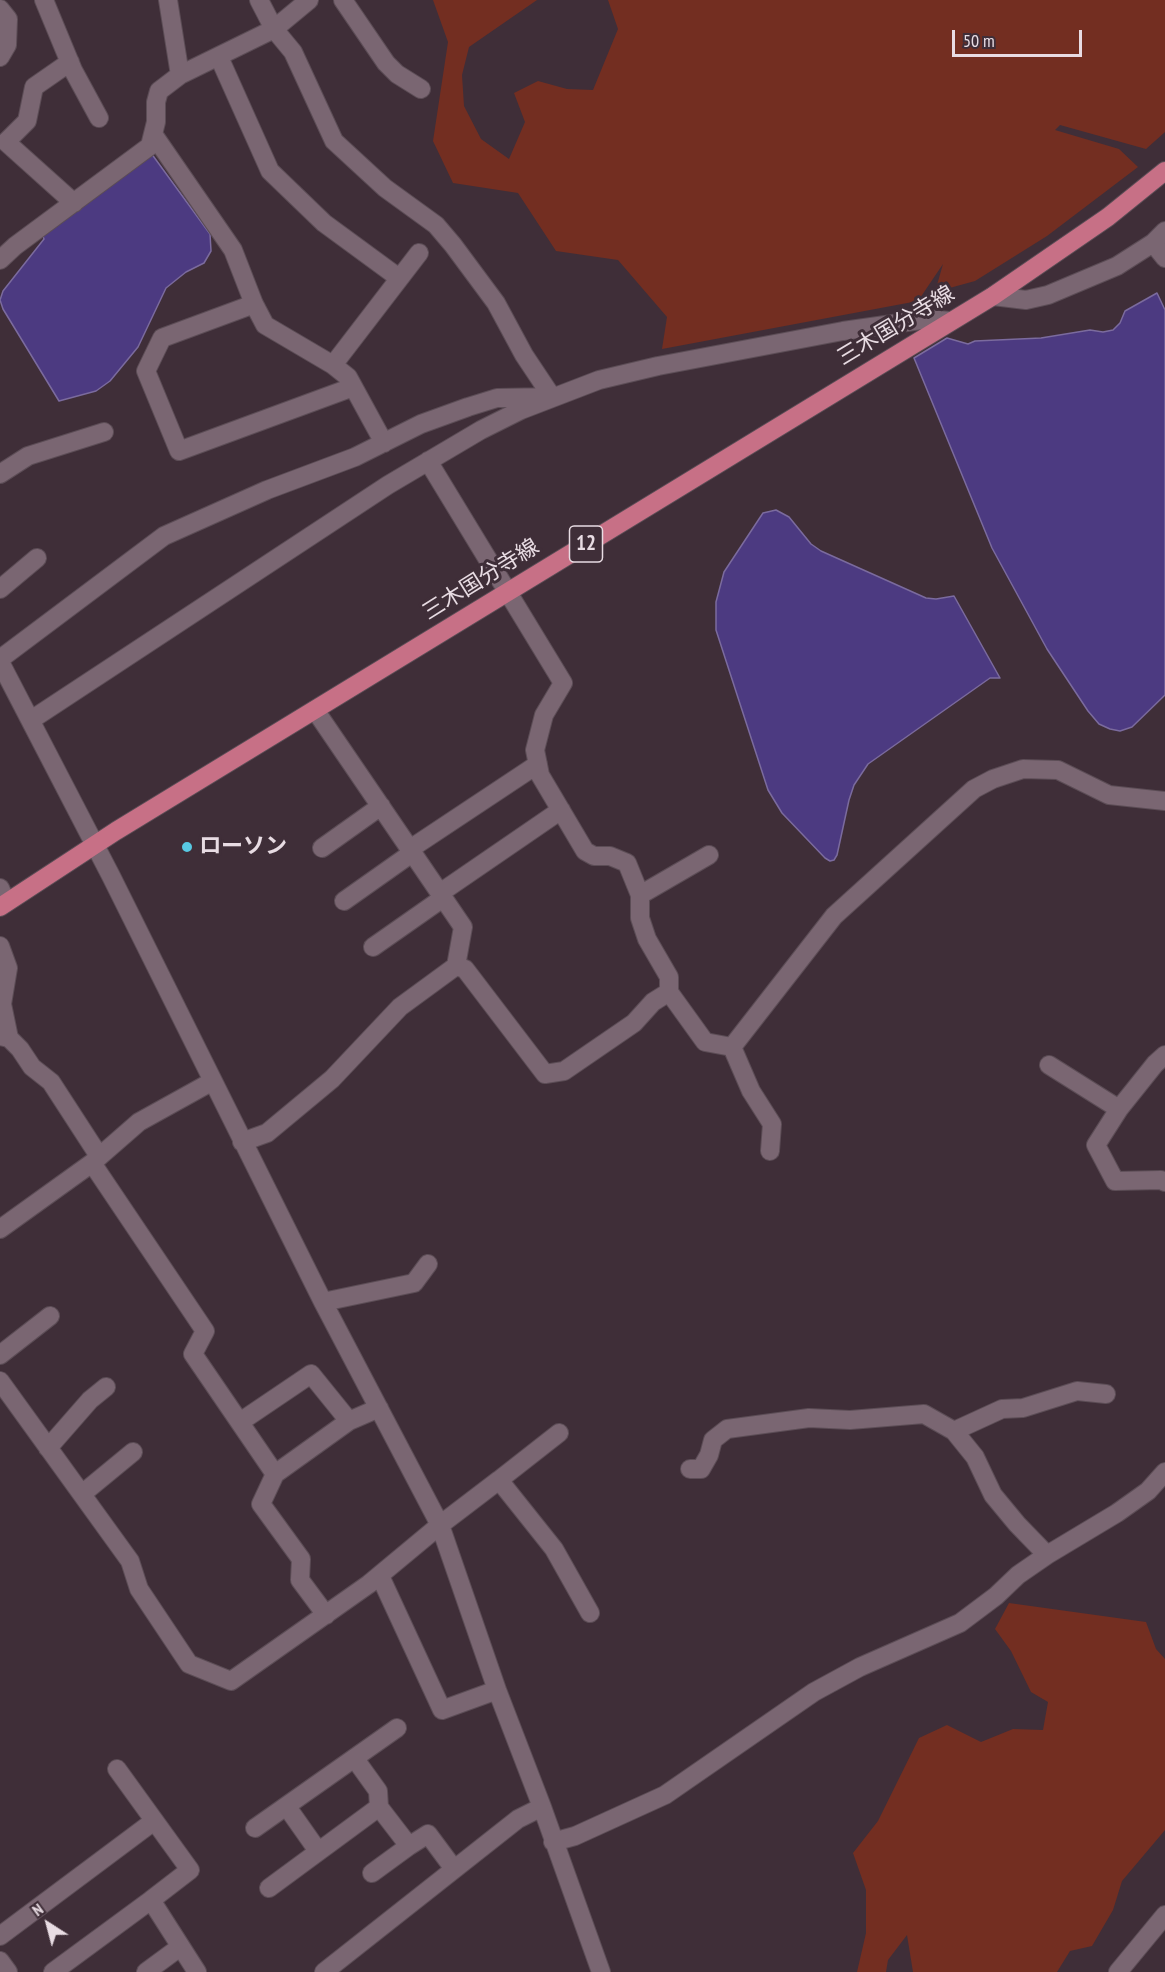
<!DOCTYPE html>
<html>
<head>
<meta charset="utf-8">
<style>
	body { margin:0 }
	#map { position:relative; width:1165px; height:1972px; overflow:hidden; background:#3f2e38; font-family:"PT Sans Narrow",sans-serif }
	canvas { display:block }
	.north { position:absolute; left:18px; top:1894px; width:60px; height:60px; -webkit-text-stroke:4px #3f2e38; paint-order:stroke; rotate:324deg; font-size:16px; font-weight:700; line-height:24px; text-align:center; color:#e8dce3 }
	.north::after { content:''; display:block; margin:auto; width:21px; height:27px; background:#e8dce3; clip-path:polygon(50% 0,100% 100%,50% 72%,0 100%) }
	.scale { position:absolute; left:952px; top:30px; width:130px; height:27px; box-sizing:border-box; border:3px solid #e8dce3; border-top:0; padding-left:8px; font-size:18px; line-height:21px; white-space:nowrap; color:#e8dce3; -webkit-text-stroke:4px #3f2e38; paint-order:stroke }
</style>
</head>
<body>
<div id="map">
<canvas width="1165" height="1972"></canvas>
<div class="north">N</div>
<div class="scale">50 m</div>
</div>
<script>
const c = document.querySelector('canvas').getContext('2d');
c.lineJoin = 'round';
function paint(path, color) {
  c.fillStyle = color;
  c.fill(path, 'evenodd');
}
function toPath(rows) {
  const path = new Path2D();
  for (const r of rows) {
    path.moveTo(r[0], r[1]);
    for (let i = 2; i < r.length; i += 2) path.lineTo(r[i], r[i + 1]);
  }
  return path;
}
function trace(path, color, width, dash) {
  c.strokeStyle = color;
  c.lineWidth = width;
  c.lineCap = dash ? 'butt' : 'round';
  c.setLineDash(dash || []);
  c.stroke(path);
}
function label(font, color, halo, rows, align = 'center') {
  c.font = font + ' "PT Sans Narrow","Noto Sans JP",sans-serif';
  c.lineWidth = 6;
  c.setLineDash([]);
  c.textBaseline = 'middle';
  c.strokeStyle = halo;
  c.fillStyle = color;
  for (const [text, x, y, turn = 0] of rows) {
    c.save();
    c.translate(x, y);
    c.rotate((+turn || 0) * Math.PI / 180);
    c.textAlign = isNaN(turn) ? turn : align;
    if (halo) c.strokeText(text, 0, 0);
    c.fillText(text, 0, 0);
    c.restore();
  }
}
paint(toPath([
	[433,0,537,0,469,47,462,75,464,106,481,139,509,159,525,122,514,93,538,81,567,89,593,90,618,29,608,0,1165,0,1165,132,1146,149,1060,125,1055,130,1119,149,1138,167,1047,236,975,281,935,292,943,264,918,301,662,349,667,317,618,260,556,251,518,193,453,183,433,141,448,42],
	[1009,1603,1146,1622,1156,1649,1165,1659,1165,1830,1122,1881,1113,1910,1092,1946,1070,1951,1057,1972,913,1972,907,1935,888,1960,886,1972,857,1972,866,1933,866,1890,853,1853,878,1821,919,1738,947,1725,981,1742,1013,1729,1043,1730,1048,1702,1031,1692,1011,1651,995,1629]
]), '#732e21');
const water = toPath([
	[151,153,210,234,211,251,204,263,186,272,166,288,138,347,110,381,96,391,59,401,3,309,0,300,3,291,44,239,42,234,151,153],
	[1157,293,1165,310,1165,695,1132,727,1120,731,1110,729,1099,724,1088,711,1047,649,992,548,914,358,947,338,968,344,975,341,1041,338,1090,330,1103,332,1113,330,1120,323,1125,311,1157,293],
	[776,510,789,517,811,544,821,551,926,598,936,599,954,596,1000,678,990,678,868,764,854,785,849,800,837,855,834,860,830,861,825,858,782,813,768,790,716,630,716,602,724,572,759,519,763,513,776,510]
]);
paint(water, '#4c3a81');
trace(water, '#7b6b9e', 1.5);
const street = toPath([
	[44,0,73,70,99,118],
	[168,0,180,75],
	[343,0,386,63,397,74,421,89],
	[0,57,7,45,8,19,0,9],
	[219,57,270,171,324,223,399,278],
	[70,62,34,87,27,121,6,142,74,203],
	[153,134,233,250,254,304,265,325,333,365,348,377,384,443],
	[1153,243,1165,258],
	[0,260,15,246,150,146,156,122,156,102,159,91,180,75,274,29,309,0],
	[993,296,1026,300,1048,295,1117,266,1153,243,1165,231],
	[254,304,162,338,146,371,179,451,353,387],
	[333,365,419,253],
	[428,461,563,683,544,715,535,750,540,775,585,851,594,856,610,856,627,863,640,895,640,918,647,939,669,977,669,992,705,1042,732,1047,834,916,974,789,993,779,1023,769,1058,770,1109,795,1165,801],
	[0,474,28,456,104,432],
	[0,589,37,558],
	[0,659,164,536,267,490,355,457,421,424,468,407,497,398,552,397,524,355,496,303,453,245,436,225,385,188,334,141,293,52,274,29,259,0],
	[0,662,111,876,323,1302,440,1525,497,1690,542,1807,601,1972],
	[315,710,463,927,456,966],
	[31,720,388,485,481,430,521,410,599,380,658,366,843,331,928,319,949,321],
	[322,848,381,806],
	[410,849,538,764],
	[0,888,6,902],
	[440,893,561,810],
	[640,895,709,855],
	[344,901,412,853],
	[0,946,8,968,2,1004,9,1038],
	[373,947,443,898],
	[0,1036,9,1038,20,1049,32,1067,51,1082,99,1156],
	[732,1047,751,1091,772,1124,770,1151],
	[1049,1065,1119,1109,1155,1064,1165,1055],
	[1119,1109,1096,1145,1115,1181,1161,1180,1165,1182],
	[242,1142,267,1133,332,1079,400,1007,456,966,465,969,545,1074,564,1071,634,1023,653,1002,669,992],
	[92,1163,205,1331,193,1354,275,1474,349,1421,379,1408],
	[0,1229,92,1163,139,1122,213,1081],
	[323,1302,414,1283,428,1264],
	[0,1355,50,1316],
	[0,1381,130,1561,139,1589,189,1664,231,1681,369,1584,440,1525,499,1480,554,1549,590,1613],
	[240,1422,311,1374,349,1421],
	[48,1448,90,1400,106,1387],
	[690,1469,701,1469,709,1455,713,1440,727,1429,809,1418,850,1420,924,1414,954,1431],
	[275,1474,261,1504,301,1559,300,1580,326,1615],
	[499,1480,559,1433],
	[82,1494,133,1452],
	[1047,1555,1017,1524,993,1495,975,1457,954,1431,1002,1409,1023,1408,1077,1391,1106,1394],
	[380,1576,442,1710,497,1690],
	[355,1759,378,1791,379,1807,409,1846,428,1834,454,1869],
	[117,1769,190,1870,151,1900,197,1972],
	[287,1807,318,1851],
	[255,1828,397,1728],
	[553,1842,575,1836,665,1795,814,1692,860,1667,960,1623,996,1596,1018,1575,1047,1555,1117,1513,1148,1491,1165,1472],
	[372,1873,409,1846],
	[269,1888,379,1807],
	[0,1936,154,1821],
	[0,1961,8,1972],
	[53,1972,151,1900],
	[146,1972,180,1947],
	[324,1972,518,1819,542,1807],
	[1118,1972,1165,1915]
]);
const primary = toPath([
	[0,907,116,831,993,296,1108,217,1165,171]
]);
trace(street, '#5c4d56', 20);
trace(primary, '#5c4d56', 20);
trace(street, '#7a6672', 18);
trace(primary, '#c77086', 18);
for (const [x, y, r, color] of [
	[187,847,6,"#58c9e3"]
]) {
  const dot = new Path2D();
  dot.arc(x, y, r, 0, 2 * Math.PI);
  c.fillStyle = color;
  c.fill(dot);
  trace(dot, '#3f2e38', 2);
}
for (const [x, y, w] of [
	[586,544,33]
]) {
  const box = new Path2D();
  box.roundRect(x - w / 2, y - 18, w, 36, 4.5);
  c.fillStyle = '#3f2e38';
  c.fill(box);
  trace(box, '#e8dce3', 1.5);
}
label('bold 21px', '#e8dce3', null, [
	["12",586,544]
]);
label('22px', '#e8dce3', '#3f2e38', [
	["三木国分寺線",896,326,-31],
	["三木国分寺線",481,580,-32]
]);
label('bold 22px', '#e8dce3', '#3f2e38', [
	["ローソン",199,847]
], 'left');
</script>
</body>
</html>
